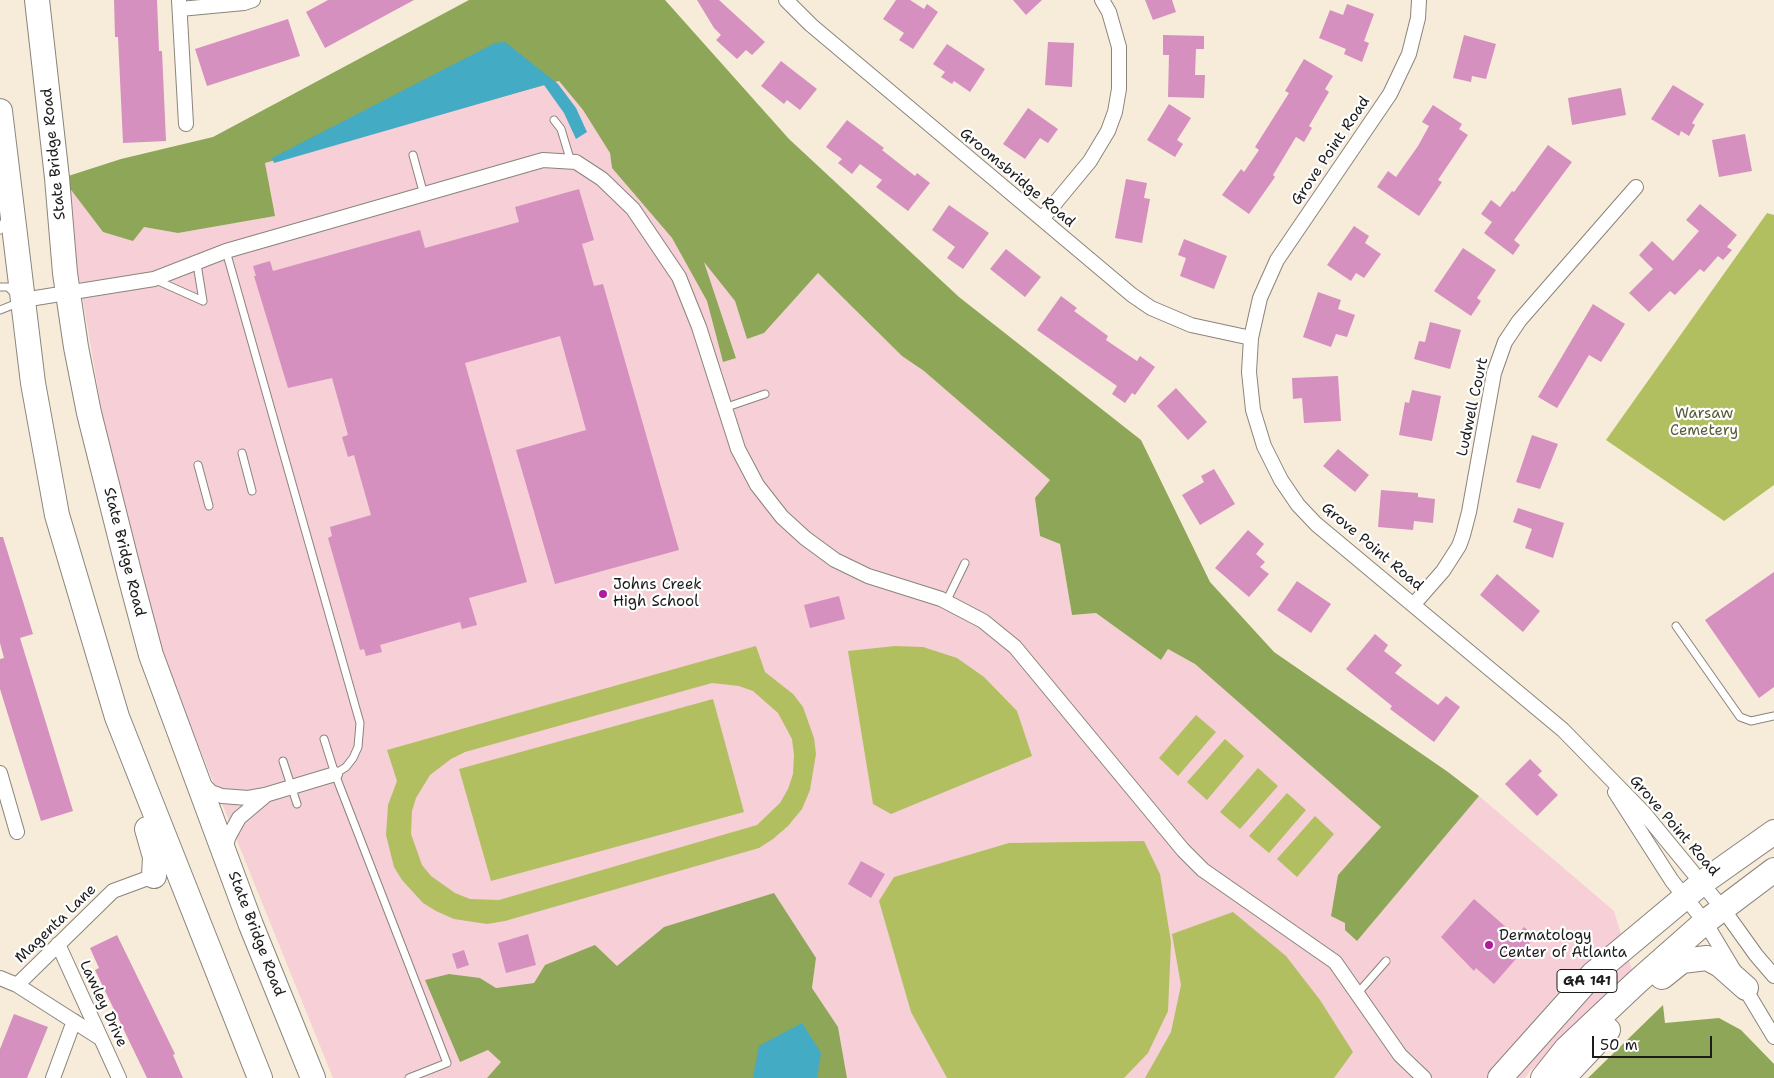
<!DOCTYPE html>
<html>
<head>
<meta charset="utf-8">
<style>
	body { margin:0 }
	#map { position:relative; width:1774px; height:1078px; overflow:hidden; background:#f7ecda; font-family:"Shantell Sans",sans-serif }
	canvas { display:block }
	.scale { position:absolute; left:1592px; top:1036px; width:120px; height:22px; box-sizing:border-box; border:2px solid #1c1c1c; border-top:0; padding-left:6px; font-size:15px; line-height:18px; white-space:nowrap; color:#1c1c1c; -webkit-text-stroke:4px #fff; paint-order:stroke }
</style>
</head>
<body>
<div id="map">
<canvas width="1774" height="1078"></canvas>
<div class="scale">50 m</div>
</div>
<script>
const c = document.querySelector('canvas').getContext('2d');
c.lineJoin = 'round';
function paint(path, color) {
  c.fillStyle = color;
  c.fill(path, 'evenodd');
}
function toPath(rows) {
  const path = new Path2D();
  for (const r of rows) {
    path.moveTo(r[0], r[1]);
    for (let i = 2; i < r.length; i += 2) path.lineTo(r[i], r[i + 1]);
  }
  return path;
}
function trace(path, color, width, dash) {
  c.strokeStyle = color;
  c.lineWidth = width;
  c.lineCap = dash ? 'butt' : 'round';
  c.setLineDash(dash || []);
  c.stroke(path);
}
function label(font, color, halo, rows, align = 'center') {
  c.font = font + ' "Shantell Sans",sans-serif';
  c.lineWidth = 4.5;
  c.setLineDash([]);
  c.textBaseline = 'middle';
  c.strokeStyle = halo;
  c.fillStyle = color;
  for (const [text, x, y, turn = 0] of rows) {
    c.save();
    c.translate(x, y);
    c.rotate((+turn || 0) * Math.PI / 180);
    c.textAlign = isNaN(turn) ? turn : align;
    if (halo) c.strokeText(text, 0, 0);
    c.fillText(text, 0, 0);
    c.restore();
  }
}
paint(toPath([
	[559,81,583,110,610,153,612,168,672,238,707,301,723,362,736,357,703,260,735,301,747,339,764,333,818,273,902,356,924,371,1050,480,1037,517,1040,536,1060,544,1072,615,1096,613,1161,660,1168,649,1195,664,1381,827,1338,875,1345,923,1357,941,1479,796,1614,911,1634,977,1530,1071,1525,1078,847,1078,838,1027,812,988,816,958,664,927,617,967,545,965,534,983,496,988,480,978,425,980,460,1062,488,1050,501,1062,487,1078,333,1078,130,576,62,178,103,232,144,227,178,233,274,216,265,163]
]), '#f6cfd7');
paint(toPath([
	[1767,213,1774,215,1774,485,1724,521,1606,440],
	[756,646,765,672,793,694,803,707,814,738,816,754,810,790,802,809,788,826,773,839,759,848,505,921,487,924,454,919,436,911,423,903,402,880,394,867,386,835,388,805,397,781,387,750],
	[712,683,739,686,753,691,778,713,792,739,794,755,793,774,788,789,780,803,757,825,499,900,470,899,455,893,431,876,422,865,411,834,412,811,416,798,430,775,451,759,465,752],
	[895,646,923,647,957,658,984,677,1017,711,1032,756,891,814,873,804,848,651],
	[713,699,744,812,491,881,459,769],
	[1196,715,1216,732,1178,776,1159,758],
	[1225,739,1244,756,1207,800,1187,782],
	[1258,768,1278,786,1240,829,1220,812],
	[1287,793,1306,810,1269,853,1249,836],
	[1315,816,1334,834,1297,877,1277,859],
	[1144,841,1160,874,1171,942,1168,1011,1148,1053,1124,1078,947,1078,911,1012,879,901,894,877,1009,843],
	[1233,912,1286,956,1320,1000,1353,1052,1334,1078,1145,1078,1171,1032,1181,985,1172,934]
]), '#b2bf61');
paint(toPath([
	[469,0,665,0,789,139,959,297,1141,440,1210,582,1274,652,1448,772,1479,796,1357,941,1345,930,1345,923,1331,916,1338,875,1381,827,1195,664,1168,649,1161,660,1096,613,1072,615,1060,544,1040,536,1035,498,1050,480,924,371,902,356,818,273,764,333,747,339,735,301,704,262,736,358,723,362,707,301,672,238,612,168,610,153,583,110,559,81,265,163,275,216,178,233,144,227,133,241,103,232,62,178,121,159,213,137],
	[774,893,816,958,812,988,838,1027,847,1078,487,1078,501,1062,488,1050,460,1062,425,980,449,974,480,978,496,988,534,983,545,965,595,945,617,966,664,927],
	[1663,1005,1665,1023,1719,1018,1741,1030,1774,1064,1774,1078,1588,1078]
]), '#8da657');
paint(toPath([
	[505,42,558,84,576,108,587,132,576,139,564,113,544,85,274,163,272,158,495,43],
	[802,1023,821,1053,817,1078,753,1078,759,1046]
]), '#43abc3');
paint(toPath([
	[114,0,157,0,159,51,162,51,166,141,123,143,118,37,115,37],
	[328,0,414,0,325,48,306,12],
	[697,0,719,0,765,42,752,55,746,50,737,59,716,40,721,35,714,28],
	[896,0,910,0,924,9,927,4,938,12,913,49,899,40,904,33,883,19],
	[1013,0,1042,0,1026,15],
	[1145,0,1172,0,1176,12,1153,20],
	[1347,4,1374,14,1364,41,1369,43,1362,62,1344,54,1346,49,1319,38,1330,10,1343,15],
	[288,19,300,56,207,86,195,49],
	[1163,35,1204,36,1204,49,1196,49,1195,75,1205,75,1204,98,1168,97,1169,55,1163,55],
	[1464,35,1496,44,1486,79,1472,76,1471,82,1453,78],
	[1048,42,1074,43,1072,87,1045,85],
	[947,44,985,69,970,92,954,81,952,84,941,77,945,72,933,64],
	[1304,59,1333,76,1325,89,1329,92,1309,126,1312,128,1304,142,1296,137,1273,175,1275,177,1249,214,1222,195,1241,169,1244,172,1259,150,1255,147,1289,93,1285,91],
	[781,61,817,89,800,110,787,100,784,104,761,86],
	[1673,85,1704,104,1692,123,1695,125,1689,136,1681,131,1679,136,1651,119],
	[1621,88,1626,115,1572,125,1568,98],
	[1169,104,1191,118,1177,140,1183,144,1175,157,1147,140],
	[1433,105,1462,124,1459,129,1468,135,1438,180,1442,182,1419,216,1377,187,1388,171,1396,177,1418,146,1429,126,1422,122],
	[1028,108,1058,129,1048,143,1040,138,1025,159,1003,144],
	[847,120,884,148,882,150,915,176,917,173,930,183,908,211,876,187,882,180,860,164,852,174,838,163,842,159,826,147],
	[1745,134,1752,171,1719,177,1712,140],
	[1548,145,1572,162,1514,240,1520,245,1513,255,1484,233,1492,222,1481,214,1491,200,1500,207,1512,191,1514,192],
	[1126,179,1147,183,1144,198,1150,199,1142,243,1115,238],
	[579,189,594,240,582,244,594,286,603,284,679,550,555,584,516,450,586,430,560,336,465,363,527,582,469,598,477,625,462,629,460,622,380,645,382,652,366,656,364,649,360,650,328,538,332,536,330,527,371,515,354,455,348,457,342,437,348,435,332,378,288,388,254,276,256,276,253,266,270,261,273,271,420,230,425,248,519,222,515,207],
	[1700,204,1737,235,1727,247,1732,250,1723,260,1718,256,1704,272,1700,269,1675,295,1670,291,1649,312,1629,293,1653,269,1639,255,1652,241,1673,261,1699,231,1686,220],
	[949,205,989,233,963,269,947,258,955,247,932,230],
	[1354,226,1369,236,1365,243,1381,254,1364,278,1356,273,1351,281,1327,265],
	[1184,239,1227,256,1214,289,1180,276,1186,258,1178,255],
	[1463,248,1496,270,1477,298,1481,301,1471,316,1434,291],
	[1006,249,1041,277,1025,297,990,269],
	[1318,292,1341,300,1338,309,1355,315,1347,337,1336,334,1331,347,1303,337],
	[1061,296,1077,308,1074,311,1108,336,1106,340,1137,361,1140,356,1155,367,1135,395,1132,393,1125,403,1112,394,1117,386,1037,330],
	[1593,304,1625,324,1601,362,1589,355,1557,408,1538,397],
	[1430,322,1461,330,1450,369,1414,359,1419,341,1425,342],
	[1338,376,1341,421,1304,423,1302,398,1293,399,1292,378],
	[1176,388,1207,422,1188,440,1157,406],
	[1412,390,1441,396,1432,441,1399,435,1405,402,1409,403],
	[1532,435,1558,444,1540,489,1516,482],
	[1338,449,1369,475,1355,492,1323,466],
	[1214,469,1235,504,1200,525,1182,495,1204,482,1201,476],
	[1381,490,1418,493,1418,497,1435,499,1433,523,1414,521,1413,530,1378,527],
	[1518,508,1564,523,1553,558,1525,548,1532,529,1513,522],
	[1248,530,1264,544,1256,554,1265,562,1260,567,1269,574,1249,597,1215,568],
	[0,537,3,537,33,634,20,638,73,811,41,821,0,689,0,659,4,658,0,643],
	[1774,572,1774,687,1759,698,1705,620],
	[1497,574,1540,611,1523,632,1480,595],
	[1297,581,1331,604,1311,633,1277,610],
	[839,596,845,619,810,628,804,605],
	[1375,634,1388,645,1384,651,1402,665,1395,673,1438,705,1446,696,1460,707,1434,742,1390,709,1392,706,1346,669],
	[1530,759,1542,771,1538,775,1558,795,1537,816,1505,784],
	[861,861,885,874,871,898,848,884],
	[1474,899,1516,936,1524,927,1535,937,1494,984,1476,968,1474,971,1441,937],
	[528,934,536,965,506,973,498,943],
	[117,935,175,1054,173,1055,183,1078,147,1078,95,970,99,968,90,948],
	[464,950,469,965,457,969,452,954],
	[14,1014,48,1027,27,1078,0,1078,0,1049]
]), '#d590bf');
const service = toPath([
	[554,120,561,129,571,162],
	[413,155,424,195],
	[0,230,6,217],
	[226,251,360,723,358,747,353,758,346,767,335,774],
	[197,264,203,301],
	[156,280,203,301],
	[0,287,8,287,15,294],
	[0,310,20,302],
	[724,408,765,394],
	[242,453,252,491],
	[198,465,209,506],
	[946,602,965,563],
	[1676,626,1740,717,1751,721,1774,716],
	[324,739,335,774,447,1063,409,1078],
	[283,761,297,804],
	[1357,994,1386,961]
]);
const minor = toPath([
	[179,0,186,124],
	[786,0,811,25,1132,295,1151,308,1191,325,1251,338],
	[1419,0,1418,18,1409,54,1390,94,1277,260,1260,298,1251,338,1249,372,1253,410,1264,446,1281,480,1298,505,1316,524,1563,730,1644,813,1723,909,1756,955,1774,976],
	[180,9,244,3,253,0],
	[1042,219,1090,161,1108,131,1115,112,1119,89,1119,47,1109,12,1102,0],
	[23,300,154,279,226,251,543,160,576,162,602,179,633,209,679,277,699,327,738,449,757,485,782,517,805,538,835,560,868,576,941,599,983,621,1015,647,1183,850,1203,870,1335,962,1400,1055,1424,1078],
	[1414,604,1443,571,1459,546,1463,535,1469,512,1494,373,1505,342,1519,321,1636,187],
	[0,773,17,832],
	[201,782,211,792,222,796,248,798,265,795,335,774],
	[1615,792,1672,881,1705,922,1774,1037],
	[225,852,228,838,239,818,265,796],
	[58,944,119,1078],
	[0,978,17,985,100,1038],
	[17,985,113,891,159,874],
	[53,1078,74,1021]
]);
const trunk = toPath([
	[37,0,57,178,65,273,76,347,89,413,130,576,151,655,251,925,313,1078],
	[0,111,33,383,57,515,117,717,260,1078],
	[147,829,155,857,154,876],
	[1662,977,1682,961,1707,958,1720,965,1746,988],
	[1500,1078,1593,974,1702,883,1774,832],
	[1543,1078,1566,1049,1637,982,1705,922,1774,870],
	[1563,1078,1608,1030]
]);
trace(service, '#8a847b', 9);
trace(minor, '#8a847b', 16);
trace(trunk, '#8a847b', 26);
trace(service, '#fff', 7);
trace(minor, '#fff', 14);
trace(trunk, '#fff', 24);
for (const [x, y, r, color] of [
	[603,594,5,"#b5179e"],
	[1489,945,5,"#b5179e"]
]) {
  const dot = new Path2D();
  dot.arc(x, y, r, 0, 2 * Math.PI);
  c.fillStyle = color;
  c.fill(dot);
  trace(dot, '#fff', 2);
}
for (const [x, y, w] of [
	[1587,981,60]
]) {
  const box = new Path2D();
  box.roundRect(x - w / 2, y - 11.5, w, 23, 4);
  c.fillStyle = '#fff';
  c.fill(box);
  trace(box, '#1c1c1c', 1);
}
label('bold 14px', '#1c1c1c', null, [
	["GA 141",1587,981]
]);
label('15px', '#1c1c1c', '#fff', [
	["Grove Point Road",1331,151,-56],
	["State Bridge Road",54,154,-96],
	["Groomsbridge Road",1017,178,40],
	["Ludwell Court",1473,407,-78],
	["Grove Point Road",1372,547,40],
	["State Bridge Road",124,552,76],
	["Grove Point Road",1674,826,49],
	["Magenta Lane",56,924,-44],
	["State Bridge Road",256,934,69],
	["Lawley Drive",103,1004,65]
]);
label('15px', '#585d38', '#fff', [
	["Warsaw",1704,414],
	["Cemetery",1704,431]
]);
label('15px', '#1c1c1c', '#fff', [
	["Johns Creek",613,585],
	["High School",613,602],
	["Dermatology",1499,936],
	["Center of Atlanta",1499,953]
], 'left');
</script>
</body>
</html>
